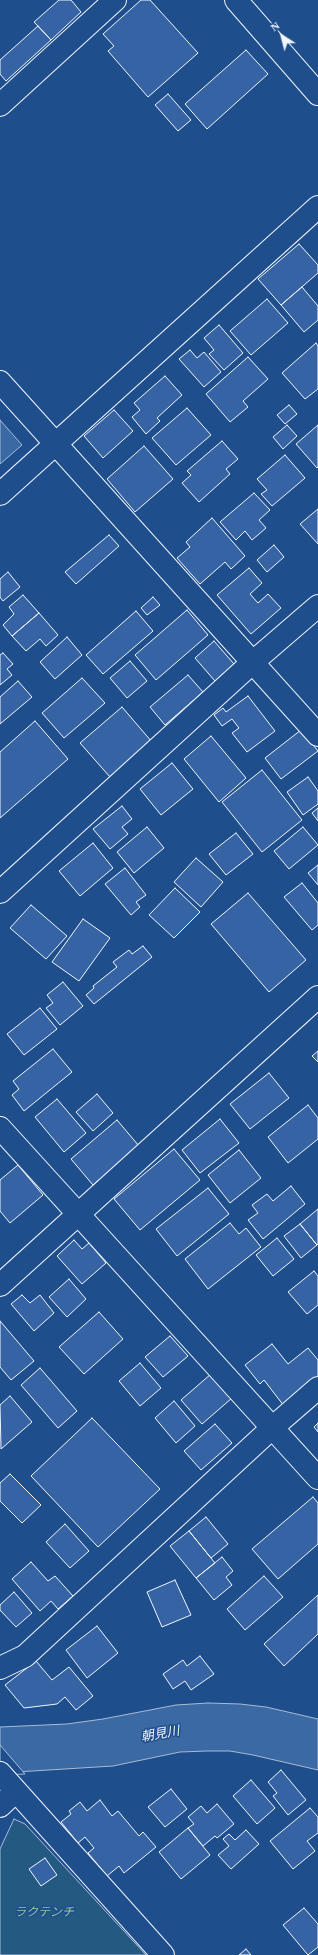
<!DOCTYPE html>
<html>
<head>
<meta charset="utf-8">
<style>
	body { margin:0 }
	#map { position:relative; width:318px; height:1955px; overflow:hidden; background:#1f4e8c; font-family:Georgia,serif }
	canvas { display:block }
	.north { position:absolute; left:262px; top:16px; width:40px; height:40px; -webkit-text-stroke:3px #1f4e8c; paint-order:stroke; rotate:324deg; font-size:11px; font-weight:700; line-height:16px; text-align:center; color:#f2f6ff }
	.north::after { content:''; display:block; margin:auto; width:14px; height:18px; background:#f2f6ff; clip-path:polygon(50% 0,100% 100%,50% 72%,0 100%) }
</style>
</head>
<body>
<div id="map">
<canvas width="318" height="1955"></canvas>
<div class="north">N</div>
</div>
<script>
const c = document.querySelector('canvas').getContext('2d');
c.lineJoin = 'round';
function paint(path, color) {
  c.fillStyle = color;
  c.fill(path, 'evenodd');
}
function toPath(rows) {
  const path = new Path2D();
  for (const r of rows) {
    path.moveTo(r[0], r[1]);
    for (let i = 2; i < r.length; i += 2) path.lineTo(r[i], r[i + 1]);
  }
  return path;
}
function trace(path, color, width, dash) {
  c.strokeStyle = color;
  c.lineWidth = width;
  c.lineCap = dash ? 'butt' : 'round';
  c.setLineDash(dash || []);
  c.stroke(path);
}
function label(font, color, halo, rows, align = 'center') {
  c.font = font + ' Georgia,"Noto Sans JP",serif';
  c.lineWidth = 3;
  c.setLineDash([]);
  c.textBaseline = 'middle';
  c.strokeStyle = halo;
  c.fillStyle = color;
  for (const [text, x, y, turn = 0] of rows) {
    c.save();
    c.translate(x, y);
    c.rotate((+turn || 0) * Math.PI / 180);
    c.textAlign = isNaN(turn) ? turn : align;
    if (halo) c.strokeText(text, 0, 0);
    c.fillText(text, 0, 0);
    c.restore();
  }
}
const green = toPath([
	[14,1819,25,1824,146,1955,0,1955,0,1849,14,1819]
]);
paint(green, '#245a82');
trace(green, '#a8bbd7', 1);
const water = toPath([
	[0,420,22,445,0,464,0,420],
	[208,1703,240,1704,266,1707,318,1719,318,1770,253,1755,230,1751,207,1751,180,1752,113,1766,0,1773,0,1727,67,1724,103,1719,176,1705,208,1703]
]);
paint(water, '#3b69a3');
trace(water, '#a8bbd7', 1);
const pier = toPath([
	[0,1745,25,1774,0,1775,0,1745]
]);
paint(pier, '#1f4e8c');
trace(pier, '#a8bbd7', 1);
const building = toPath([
	[59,0,71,0,81,12,51,40,34,22,59,0],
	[141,0,150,0,198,53,148,97,108,51,114,46,103,34,141,0],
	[38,26,51,40,6,81,0,74,0,60,38,26],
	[246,50,268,74,207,129,185,104,246,50],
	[168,94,191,120,178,131,155,105,168,94],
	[299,244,318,265,318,273,281,305,258,279,299,244],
	[302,287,318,306,318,320,304,332,281,305,302,287],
	[267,299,288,323,251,355,230,331,267,299],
	[219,325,243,353,224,370,209,354,214,350,204,338,219,325],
	[316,343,318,346,318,389,305,399,282,373,316,343],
	[190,350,197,358,204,352,221,372,204,387,179,359,190,350],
	[248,357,268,379,243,401,248,407,230,422,206,394,248,357],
	[165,376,182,395,157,418,160,421,146,434,132,417,140,410,134,403,165,376],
	[289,405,297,414,285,424,277,415,289,405],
	[187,408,211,435,176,465,152,438,187,408],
	[114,410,133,431,103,458,84,436,114,410],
	[287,425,297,436,283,449,273,437,287,425],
	[318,425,318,467,317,468,296,444,318,425],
	[222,441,238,459,226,469,230,474,199,502,182,483,191,475,187,471,222,441],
	[144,446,173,479,135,512,107,479,144,446],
	[285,455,305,478,272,506,261,494,267,490,257,479,285,455],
	[254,493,270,510,259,520,266,528,252,540,245,531,236,540,220,522,254,493],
	[318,509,318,544,300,524,318,509],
	[212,518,245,556,231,569,225,562,200,584,177,558,190,547,186,542,212,518],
	[109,535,119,546,76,584,65,572,109,535],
	[274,545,284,557,267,572,257,560,274,545],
	[249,568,262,583,250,594,258,603,268,594,281,608,251,634,217,595,249,568],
	[8,572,20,587,3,601,0,597,0,579,8,572],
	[23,595,39,613,12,636,3,625,14,614,9,607,23,595],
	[153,597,160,605,147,615,141,608,153,597],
	[187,610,208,635,156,680,135,655,187,610],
	[136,611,153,631,103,674,86,655,136,611],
	[39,613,58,635,46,646,40,639,26,651,12,636,39,613],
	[67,637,82,655,55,679,40,662,67,637],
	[214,641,234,664,215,681,195,658,214,641],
	[3,653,13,664,7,669,12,675,0,685,0,655,3,653],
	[130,661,147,681,127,698,110,678,130,661],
	[188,675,203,692,165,725,150,707,188,675],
	[82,678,105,703,64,738,42,713,82,678],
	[18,681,32,697,0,724,0,697,18,681],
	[248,696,275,731,247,752,232,733,239,728,232,719,222,726,214,715,223,708,226,712,248,696],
	[122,707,152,742,110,777,80,743,122,707],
	[35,721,68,759,0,818,0,752,35,721],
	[301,730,318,751,281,779,265,758,301,730],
	[211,736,246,778,219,802,184,759,211,736],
	[172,763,193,789,161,815,140,789,172,763],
	[262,770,302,820,262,852,222,802,262,770],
	[308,777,318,791,318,804,303,815,287,792,308,777],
	[122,806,132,819,122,827,128,834,110,849,93,829,122,806],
	[318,808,318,821,312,813,318,808],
	[147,827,164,848,134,873,117,852,147,827],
	[303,827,318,845,289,869,274,851,303,827],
	[236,833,253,854,226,875,209,854,236,833],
	[93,843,113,868,80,896,59,871,93,843],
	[196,858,223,882,201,907,174,882,196,858],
	[318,865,318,885,308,873,318,865],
	[125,868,146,895,136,902,140,907,131,915,105,884,125,868],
	[302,883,318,903,318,925,312,930,284,897,302,883],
	[175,888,200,912,174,938,149,915,175,888],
	[248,893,306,960,269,992,211,924,248,893],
	[31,905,67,936,46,959,10,928,31,905],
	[83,919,110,938,79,981,52,962,83,919],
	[143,946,152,957,94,1004,86,995,94,988,93,986,117,967,113,962,129,950,132,954,143,946],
	[63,982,83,1006,60,1025,46,1008,53,1003,47,995,63,982],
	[40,1008,57,1029,24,1055,7,1034,40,1008],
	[53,1049,72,1072,24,1111,12,1095,19,1089,13,1081,53,1049],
	[318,1051,318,1062,312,1056,318,1051],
	[269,1073,289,1098,250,1129,230,1104,269,1073],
	[97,1094,113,1113,93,1131,76,1112,97,1094],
	[57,1099,86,1133,64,1152,35,1117,57,1099],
	[308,1105,318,1118,318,1139,288,1163,268,1137,308,1105],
	[220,1119,239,1143,200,1173,182,1150,220,1119],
	[117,1120,139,1146,93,1185,71,1159,117,1120],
	[174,1149,200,1180,140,1230,114,1199,174,1149],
	[239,1150,261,1178,230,1203,208,1175,239,1150],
	[18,1165,43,1195,10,1223,0,1211,0,1180,18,1165],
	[291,1186,305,1204,263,1239,248,1220,258,1213,252,1205,267,1194,273,1201,291,1186],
	[208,1188,229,1214,177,1256,156,1229,208,1188],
	[318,1209,318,1244,317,1245,300,1224,318,1209],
	[230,1223,239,1234,246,1228,261,1247,208,1289,185,1259,230,1223],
	[300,1224,317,1245,301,1258,284,1236,300,1224],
	[277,1238,294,1259,273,1276,256,1255,277,1238],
	[74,1240,82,1249,89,1243,106,1263,82,1284,57,1256,74,1240],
	[314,1271,318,1276,318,1305,307,1314,288,1292,314,1271],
	[69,1279,86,1299,67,1317,49,1297,69,1279],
	[22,1295,30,1303,40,1295,54,1313,34,1331,11,1304,22,1295],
	[99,1312,123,1339,84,1374,59,1347,99,1312],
	[0,1321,34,1361,11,1380,0,1367,0,1321],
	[170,1336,188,1356,163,1377,145,1357,170,1336],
	[272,1344,288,1364,308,1348,318,1360,318,1379,284,1406,264,1380,260,1384,245,1365,272,1344],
	[140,1363,161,1388,140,1406,119,1381,140,1363],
	[40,1368,77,1411,58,1428,21,1385,40,1368],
	[211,1374,232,1398,202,1424,181,1400,211,1374],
	[10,1396,32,1422,1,1449,0,1405,10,1396],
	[174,1401,195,1426,176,1443,155,1418,174,1401],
	[92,1418,160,1489,98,1547,31,1476,92,1418],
	[318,1423,318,1432,314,1427,318,1423],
	[215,1424,232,1443,201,1470,184,1451,215,1424],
	[10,1474,41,1505,22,1523,0,1501,0,1483,10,1474],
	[313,1497,318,1503,318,1544,278,1579,252,1549,313,1497],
	[206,1517,228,1544,211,1558,189,1531,206,1517],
	[65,1524,89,1551,70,1568,46,1542,65,1524],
	[189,1531,215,1563,196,1578,170,1546,189,1531],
	[222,1557,233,1571,226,1577,232,1585,214,1600,196,1578,222,1557],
	[31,1562,48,1581,55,1576,73,1596,58,1609,51,1601,40,1611,12,1579,31,1562],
	[264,1576,283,1597,245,1630,227,1609,264,1576],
	[175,1580,191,1615,162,1627,147,1592,175,1580],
	[14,1592,32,1613,16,1627,0,1610,0,1605,14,1592],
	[318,1595,318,1634,284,1666,264,1644,318,1595],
	[97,1626,118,1653,87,1678,66,1650,97,1626],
	[200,1656,214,1674,191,1690,185,1681,173,1689,163,1674,183,1660,187,1666,200,1656],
	[36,1661,52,1680,69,1667,93,1696,76,1710,65,1697,57,1704,24,1708,5,1685,36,1661],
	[281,1770,306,1800,288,1815,273,1796,277,1793,268,1782,281,1770],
	[251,1780,275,1808,257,1824,233,1796,251,1780],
	[171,1789,187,1809,165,1827,148,1807,171,1789],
	[100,1800,112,1816,118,1811,139,1836,143,1832,156,1847,124,1873,119,1866,107,1876,88,1853,94,1848,85,1837,78,1843,61,1822,71,1814,69,1811,80,1802,87,1811,100,1800],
	[217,1804,234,1824,217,1838,215,1836,203,1846,188,1828,194,1824,188,1817,201,1806,207,1813,217,1804],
	[310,1808,318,1817,318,1833,307,1841,315,1851,293,1869,270,1841,310,1808],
	[188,1828,210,1855,181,1879,159,1852,188,1828],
	[246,1830,259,1844,231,1869,218,1855,229,1846,223,1839,229,1834,235,1840,246,1830],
	[45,1858,57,1875,41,1886,29,1869,45,1858],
	[304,1908,318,1924,318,1947,308,1955,283,1925,304,1908],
	[246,1949,251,1955,239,1955,246,1949]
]);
paint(building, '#3563a3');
trace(building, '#f2f6ff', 1);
const street = toPath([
	[0,382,318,735],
	[0,494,318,207],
	[0,892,253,662,318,606],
	[0,1128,318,1478],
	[0,1285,318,997],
	[0,1668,25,1656,272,1428,318,1388],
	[0,1773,163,1955],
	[0,1806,16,1791]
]);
const secondary = toPath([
	[0,105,115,0]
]);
const primary = toPath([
	[236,0,318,94]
]);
trace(street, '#f2f6ff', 24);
trace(secondary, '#f2f6ff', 24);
trace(primary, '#f2f6ff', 24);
trace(street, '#1f4e8c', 22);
trace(secondary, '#1f4e8c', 22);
trace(primary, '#1f4e8c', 22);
label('italic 12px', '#97c8a6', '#1f4e8c', [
	["ラクテンチ",44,1911]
]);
label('italic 13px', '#f2f6ff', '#1f4e8c', [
	["朝見川",160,1733,-10]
]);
</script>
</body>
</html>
